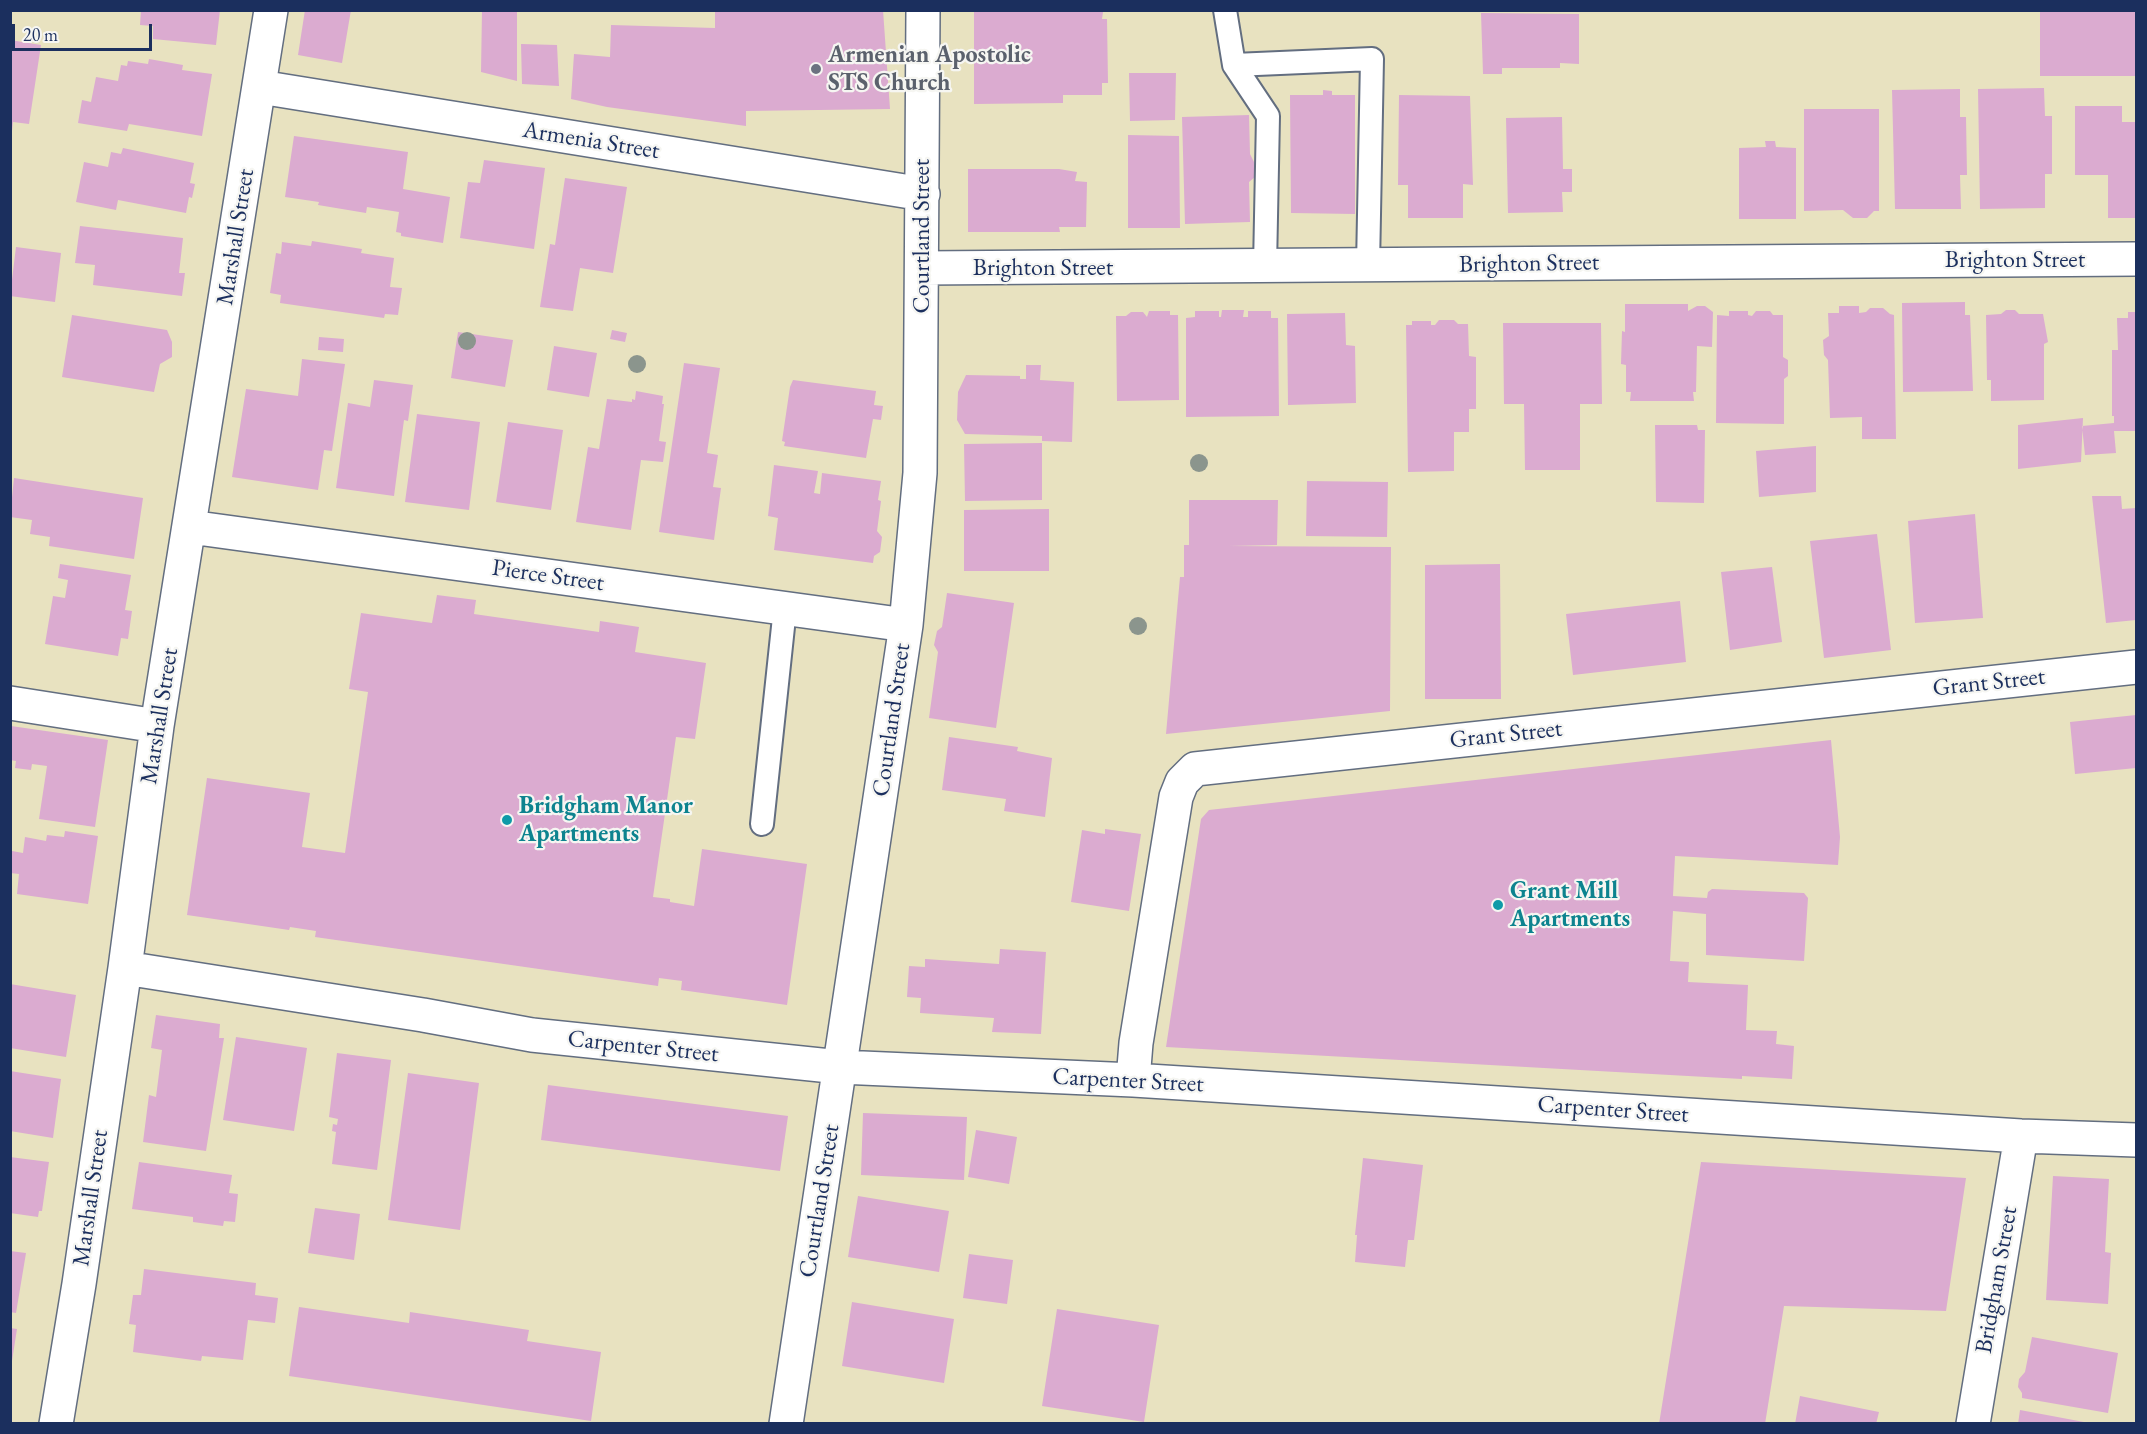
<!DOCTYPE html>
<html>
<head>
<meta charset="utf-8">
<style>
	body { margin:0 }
	#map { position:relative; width:2147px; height:1434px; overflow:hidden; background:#e8e2c0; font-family:"EB Garamond",serif }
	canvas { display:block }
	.frame { position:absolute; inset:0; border:12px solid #1b2f5e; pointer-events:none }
	.scale { position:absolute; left:12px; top:24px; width:140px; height:27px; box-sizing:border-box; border:3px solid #1b2f5e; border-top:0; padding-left:8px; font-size:18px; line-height:21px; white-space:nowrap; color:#1b2f5e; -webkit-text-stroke:4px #f6f6f2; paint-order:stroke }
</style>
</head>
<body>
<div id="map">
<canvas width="2147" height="1434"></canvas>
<div class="frame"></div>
<div class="scale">20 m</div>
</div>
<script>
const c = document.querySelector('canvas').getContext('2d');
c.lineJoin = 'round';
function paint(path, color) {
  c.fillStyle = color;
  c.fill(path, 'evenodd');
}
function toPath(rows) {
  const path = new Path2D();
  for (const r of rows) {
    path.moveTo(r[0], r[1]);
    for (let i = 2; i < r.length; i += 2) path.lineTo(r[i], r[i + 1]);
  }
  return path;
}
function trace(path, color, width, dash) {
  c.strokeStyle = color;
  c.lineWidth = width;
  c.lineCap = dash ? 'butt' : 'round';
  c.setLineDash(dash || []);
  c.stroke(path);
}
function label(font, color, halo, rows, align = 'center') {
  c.font = font + ' "EB Garamond",serif';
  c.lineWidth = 4.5;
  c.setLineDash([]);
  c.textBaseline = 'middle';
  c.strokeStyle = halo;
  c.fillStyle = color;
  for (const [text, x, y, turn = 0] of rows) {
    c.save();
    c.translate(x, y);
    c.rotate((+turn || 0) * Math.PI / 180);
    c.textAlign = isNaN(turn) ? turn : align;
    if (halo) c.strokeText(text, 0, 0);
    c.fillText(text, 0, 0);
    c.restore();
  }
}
paint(toPath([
	[141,10,220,10,216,45,153,39,153,26,140,25],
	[305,10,351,10,342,63,298,55],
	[482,10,517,10,517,81,481,72],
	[715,10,883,10,890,109,746,111,746,126,607,107,571,99,574,54,610,57,611,25,715,28],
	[974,10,1103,12,1102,19,1107,19,1108,83,1102,83,1102,95,1063,95,1063,103,974,104],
	[2040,10,2136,10,2136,76,2040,76],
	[1481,13,1579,14,1579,64,1560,63,1560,68,1502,68,1502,74,1483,74],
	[10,40,41,45,29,124,13,122,12,131],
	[521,44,557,45,559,86,522,84],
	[149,59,183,65,182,70,212,74,202,136,129,124,127,131,78,123,82,100,91,102,96,77,118,81,121,65,127,66,128,61,148,64],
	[1129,73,1176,73,1175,120,1130,121],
	[2044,88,2045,116,2052,116,2052,174,2045,174,2045,208,1980,209,1978,89],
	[1960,89,1960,117,1966,117,1967,175,1960,175,1961,209,1895,209,1892,90],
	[1323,90,1332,91,1332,95,1355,95,1355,214,1291,213,1290,95,1323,95],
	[1399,95,1470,96,1473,185,1463,184,1463,218,1408,218,1408,185,1398,185],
	[2075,106,2122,106,2122,122,2136,122,2136,218,2108,218,2108,175,2075,175],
	[1804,109,1879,109,1879,211,1874,211,1867,218,1853,218,1843,210,1804,211],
	[1249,115,1250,154,1254,162,1255,177,1249,182,1250,222,1185,224,1182,117],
	[1562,117,1563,169,1572,169,1572,192,1562,192,1563,212,1508,213,1506,118],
	[1128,135,1179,136,1180,228,1128,228],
	[294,136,408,152,403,189,450,197,443,243,401,236,401,233,396,232,399,212,367,207,366,213,318,205,319,202,285,197],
	[1765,141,1775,141,1776,147,1796,148,1796,219,1739,219,1739,148,1766,147],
	[123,148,194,163,190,183,195,184,192,198,189,197,186,213,118,200,116,210,76,202,84,162,108,167,111,152,121,154],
	[484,160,545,168,534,249,460,238,468,182,480,183],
	[968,169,1059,169,1077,172,1075,181,1087,182,1086,227,1059,227,1060,232,968,232],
	[565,178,627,187,613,273,580,268,573,311,540,307,550,244,555,245],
	[80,226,183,238,179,273,185,273,182,296,93,285,95,265,75,263],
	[312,241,362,249,361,253,394,258,390,287,402,288,398,315,385,314,384,318,280,303,281,295,270,293,276,253,281,254,282,242,311,246],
	[16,247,61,253,55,302,10,296],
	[1965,302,1965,315,1970,315,1973,391,1903,392,1902,303],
	[1625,304,1688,304,1688,311,1697,306,1705,306,1713,312,1712,347,1697,346,1696,392,1693,392,1694,401,1630,401,1631,392,1626,392,1626,365,1621,364,1622,331,1625,332],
	[1839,306,1859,306,1859,313,1866,312,1870,308,1883,308,1890,314,1894,315,1896,439,1862,439,1862,417,1830,418,1828,360,1824,355,1823,340,1829,336,1828,313,1839,313],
	[1222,310,1244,310,1243,317,1248,317,1248,311,1271,311,1271,318,1278,318,1279,416,1186,417,1186,318,1195,317,1195,311,1219,311,1219,317,1221,317],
	[2006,310,2015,310,2019,314,2043,314,2048,342,2044,344,2044,400,1991,401,1991,380,1987,380,1986,315,2001,314],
	[1149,311,1170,311,1170,315,1178,315,1179,400,1117,401,1116,316,1126,316,1131,312,1143,312,1147,317],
	[1729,311,1748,311,1748,315,1752,316,1756,311,1770,311,1773,315,1783,315,1783,357,1788,360,1788,376,1784,379,1784,424,1716,423,1717,315,1729,316],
	[2128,312,2136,312,2136,431,2114,431,2116,453,2085,455,2082,426,2114,423,2114,416,2112,416,2112,350,2118,350,2117,318,2128,318],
	[1345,313,1346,345,1355,346,1356,403,1288,405,1287,314],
	[72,315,167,330,172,342,172,357,160,364,154,392,62,377],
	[1439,320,1454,320,1458,324,1468,324,1469,356,1476,357,1476,409,1469,409,1469,432,1454,432,1454,471,1408,472,1406,325,1412,325,1412,321,1431,321,1431,325,1435,325],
	[1503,323,1601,323,1602,404,1580,404,1580,470,1525,470,1524,404,1504,404],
	[612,330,627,333,625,342,610,339],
	[458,332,513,340,505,387,451,378],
	[319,337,344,339,343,352,318,350],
	[554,346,597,353,589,397,547,390],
	[302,359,345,364,332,451,324,450,318,490,232,477,246,389,298,396],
	[684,363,720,368,707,453,718,455,713,487,721,488,714,540,659,532],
	[1026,365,1041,365,1040,380,1074,382,1072,442,1042,441,1042,436,965,434,957,420,958,392,966,375,1020,376,1020,379,1026,379],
	[374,380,413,385,408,421,404,420,394,496,336,488,348,403,370,407],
	[793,380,876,391,874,405,883,406,881,420,873,419,866,458,784,446,785,442,782,441,790,387],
	[636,391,663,396,662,404,664,404,659,441,666,442,663,462,641,460,631,530,576,522,588,447,599,449,607,399,632,402,632,399,635,400],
	[417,414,480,422,469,510,405,502],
	[2083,418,2081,462,2018,469,2018,425],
	[508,422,563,430,551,510,496,502],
	[1655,425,1697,425,1698,430,1705,430,1704,503,1656,502],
	[1042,443,1042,500,965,501,964,444],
	[1816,446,1816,492,1759,497,1756,451],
	[774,465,818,471,814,493,820,494,822,473,881,481,878,500,881,501,877,531,882,537,880,552,874,556,873,563,774,550,778,518,768,516],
	[14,478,143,498,134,559,49,546,50,537,30,534,32,520,10,517],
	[1307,481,1388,482,1387,537,1306,536],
	[2092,496,2121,496,2122,509,2136,508,2136,620,2106,623],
	[1189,500,1278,500,1277,545,1229,546,1391,547,1390,711,1166,734,1180,577,1184,577,1184,545,1189,545],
	[1049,509,1049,571,964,571,964,510],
	[1975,514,1983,618,1915,623,1908,521],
	[1877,534,1891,650,1824,658,1810,541],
	[60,564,131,575,125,610,132,611,128,639,121,638,118,656,45,644,53,596,65,598,68,580,58,578],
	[1500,564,1501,699,1425,699,1425,565],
	[1772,567,1782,642,1730,650,1721,572],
	[947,593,1014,603,996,728,929,718,938,652,934,645,937,631,942,627],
	[437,595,476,600,474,614,599,632,600,621,639,627,635,652,706,663,695,739,676,737,653,897,670,899,670,902,694,906,702,849,807,864,787,1005,681,990,682,981,659,978,658,986,315,937,316,931,290,927,289,930,187,915,207,778,310,793,302,847,345,853,368,692,349,689,361,613,432,623],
	[1680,601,1686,662,1573,675,1566,614],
	[2136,715,2136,768,2075,774,2070,722],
	[11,726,108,740,95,827,39,819,47,766,32,764,31,770,15,768,16,761,10,760],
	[949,737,1018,747,1017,751,1052,758,1045,817,1004,811,1006,799,942,790],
	[1831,740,1840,837,1838,865,1675,856,1673,896,1707,898,1708,892,1712,889,1804,893,1808,898,1804,961,1706,955,1706,914,1673,911,1670,961,1689,962,1688,982,1748,985,1746,1030,1777,1031,1776,1044,1794,1046,1792,1079,1742,1076,1742,1079,1166,1047,1201,819,1209,810],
	[1105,829,1141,834,1129,911,1071,902,1082,830,1105,834],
	[65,831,98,836,88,904,17,894,19,874,10,873,12,851,23,853,25,837,46,841,47,835,64,837],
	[1000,949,1046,952,1041,1034,992,1032,994,1018,920,1013,921,998,907,997,909,966,925,967,925,959,999,964],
	[10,984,76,995,66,1057,10,1048],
	[156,1015,220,1024,219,1038,224,1038,206,1151,143,1142,149,1095,156,1097,162,1050,151,1048],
	[236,1037,307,1048,294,1131,223,1120],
	[337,1053,391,1060,377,1170,332,1164,336,1132,332,1131,333,1124,337,1125,338,1119,329,1117],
	[10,1071,61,1079,53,1138,10,1131],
	[408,1073,479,1083,460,1230,388,1220],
	[548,1085,788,1116,780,1171,541,1140],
	[863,1113,967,1117,964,1180,861,1175],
	[976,1130,1017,1137,1009,1184,968,1177],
	[10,1157,49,1162,42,1211,39,1211,38,1217,10,1213],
	[1363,1158,1423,1165,1414,1240,1408,1240,1405,1267,1355,1262,1357,1235,1355,1235],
	[139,1162,232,1175,229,1193,238,1194,235,1222,224,1221,223,1226,193,1222,193,1217,132,1209],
	[1701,1162,1966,1178,1946,1311,1784,1306,1765,1424,1659,1424],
	[2053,1176,2109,1179,2105,1252,2111,1253,2108,1304,2046,1300],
	[858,1196,949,1211,939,1272,848,1257],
	[315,1208,360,1214,354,1260,308,1253],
	[10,1251,26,1253,16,1313,10,1312],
	[969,1254,1013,1260,1007,1304,963,1298],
	[144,1269,256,1283,255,1295,278,1298,275,1323,248,1320,243,1360,202,1356,201,1361,133,1352,136,1325,129,1324,133,1295,141,1295],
	[852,1302,954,1319,944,1383,842,1366],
	[299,1307,409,1323,410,1312,529,1330,527,1341,601,1352,591,1421,289,1376],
	[1057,1309,1159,1325,1144,1422,1042,1406],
	[10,1328,17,1329,12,1361,10,1361],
	[2032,1337,2118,1353,2108,1413,2022,1398,2022,1393,2018,1387,2019,1379,2025,1372],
	[1800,1396,1879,1412,1876,1424,1795,1424],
	[2020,1410,2084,1422,2084,1424,2018,1424]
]), '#dbabd0');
const lane = toPath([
	[1225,10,1234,65,1268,116,1265,267],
	[1234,65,1372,59,1368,266],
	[762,824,785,608]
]);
const street = toPath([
	[260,87,923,194],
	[922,268,2136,259],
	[190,527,906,625],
	[10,703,157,726],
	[125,968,423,1015,532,1035,840,1067,1133,1080,2021,1136,2136,1140],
	[1133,1080,1136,1043,1176,797,1182,782,1195,769,2136,667],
	[56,1424,79,1284,125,968,157,726,271,10],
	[786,1424,906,625,920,473,923,10],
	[1973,1424,2021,1136]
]);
trace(lane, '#636e80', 26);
trace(street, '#636e80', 36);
trace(lane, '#fff', 22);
trace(street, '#fff', 33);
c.fillStyle = '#8b958d';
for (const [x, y] of [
	[467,341],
	[637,364],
	[1199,463],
	[1138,626]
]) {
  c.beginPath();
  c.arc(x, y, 9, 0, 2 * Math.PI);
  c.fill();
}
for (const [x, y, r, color] of [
	[816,69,6,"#6b7280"],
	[507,820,6,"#0f9aa8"],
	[1498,905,6,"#0f9aa8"]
]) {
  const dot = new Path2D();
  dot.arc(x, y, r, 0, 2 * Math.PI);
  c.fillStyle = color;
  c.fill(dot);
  trace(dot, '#f6f6f2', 2);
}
label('bold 24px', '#5b616d', '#f6f6f2', [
	["Armenian Apostolic",828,55],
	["STS Church",828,83]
], 'left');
label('24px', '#1b2f5e', '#f6f6f2', [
	["Armenia Street",591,141,9],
	["Courtland Street",922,236,-90],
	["Marshall Street",236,237,-81],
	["Brighton Street",2015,260],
	["Brighton Street",1529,264,-1],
	["Brighton Street",1043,268],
	["Pierce Street",548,576,8],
	["Grant Street",1989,683,-6],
	["Marshall Street",160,716,-81],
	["Courtland Street",892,720,-82],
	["Grant Street",1506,735,-6],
	["Carpenter Street",643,1047,6],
	["Carpenter Street",1128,1081,3],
	["Carpenter Street",1613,1110,4],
	["Marshall Street",91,1198,-82],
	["Courtland Street",820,1201,-81],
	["Bridgham Street",1997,1280,-80]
]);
label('bold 24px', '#0d838f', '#f6f6f2', [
	["Bridgham Manor",519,806],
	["Apartments",519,834],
	["Grant Mill",1510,891],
	["Apartments",1510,919]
], 'left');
</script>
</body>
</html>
